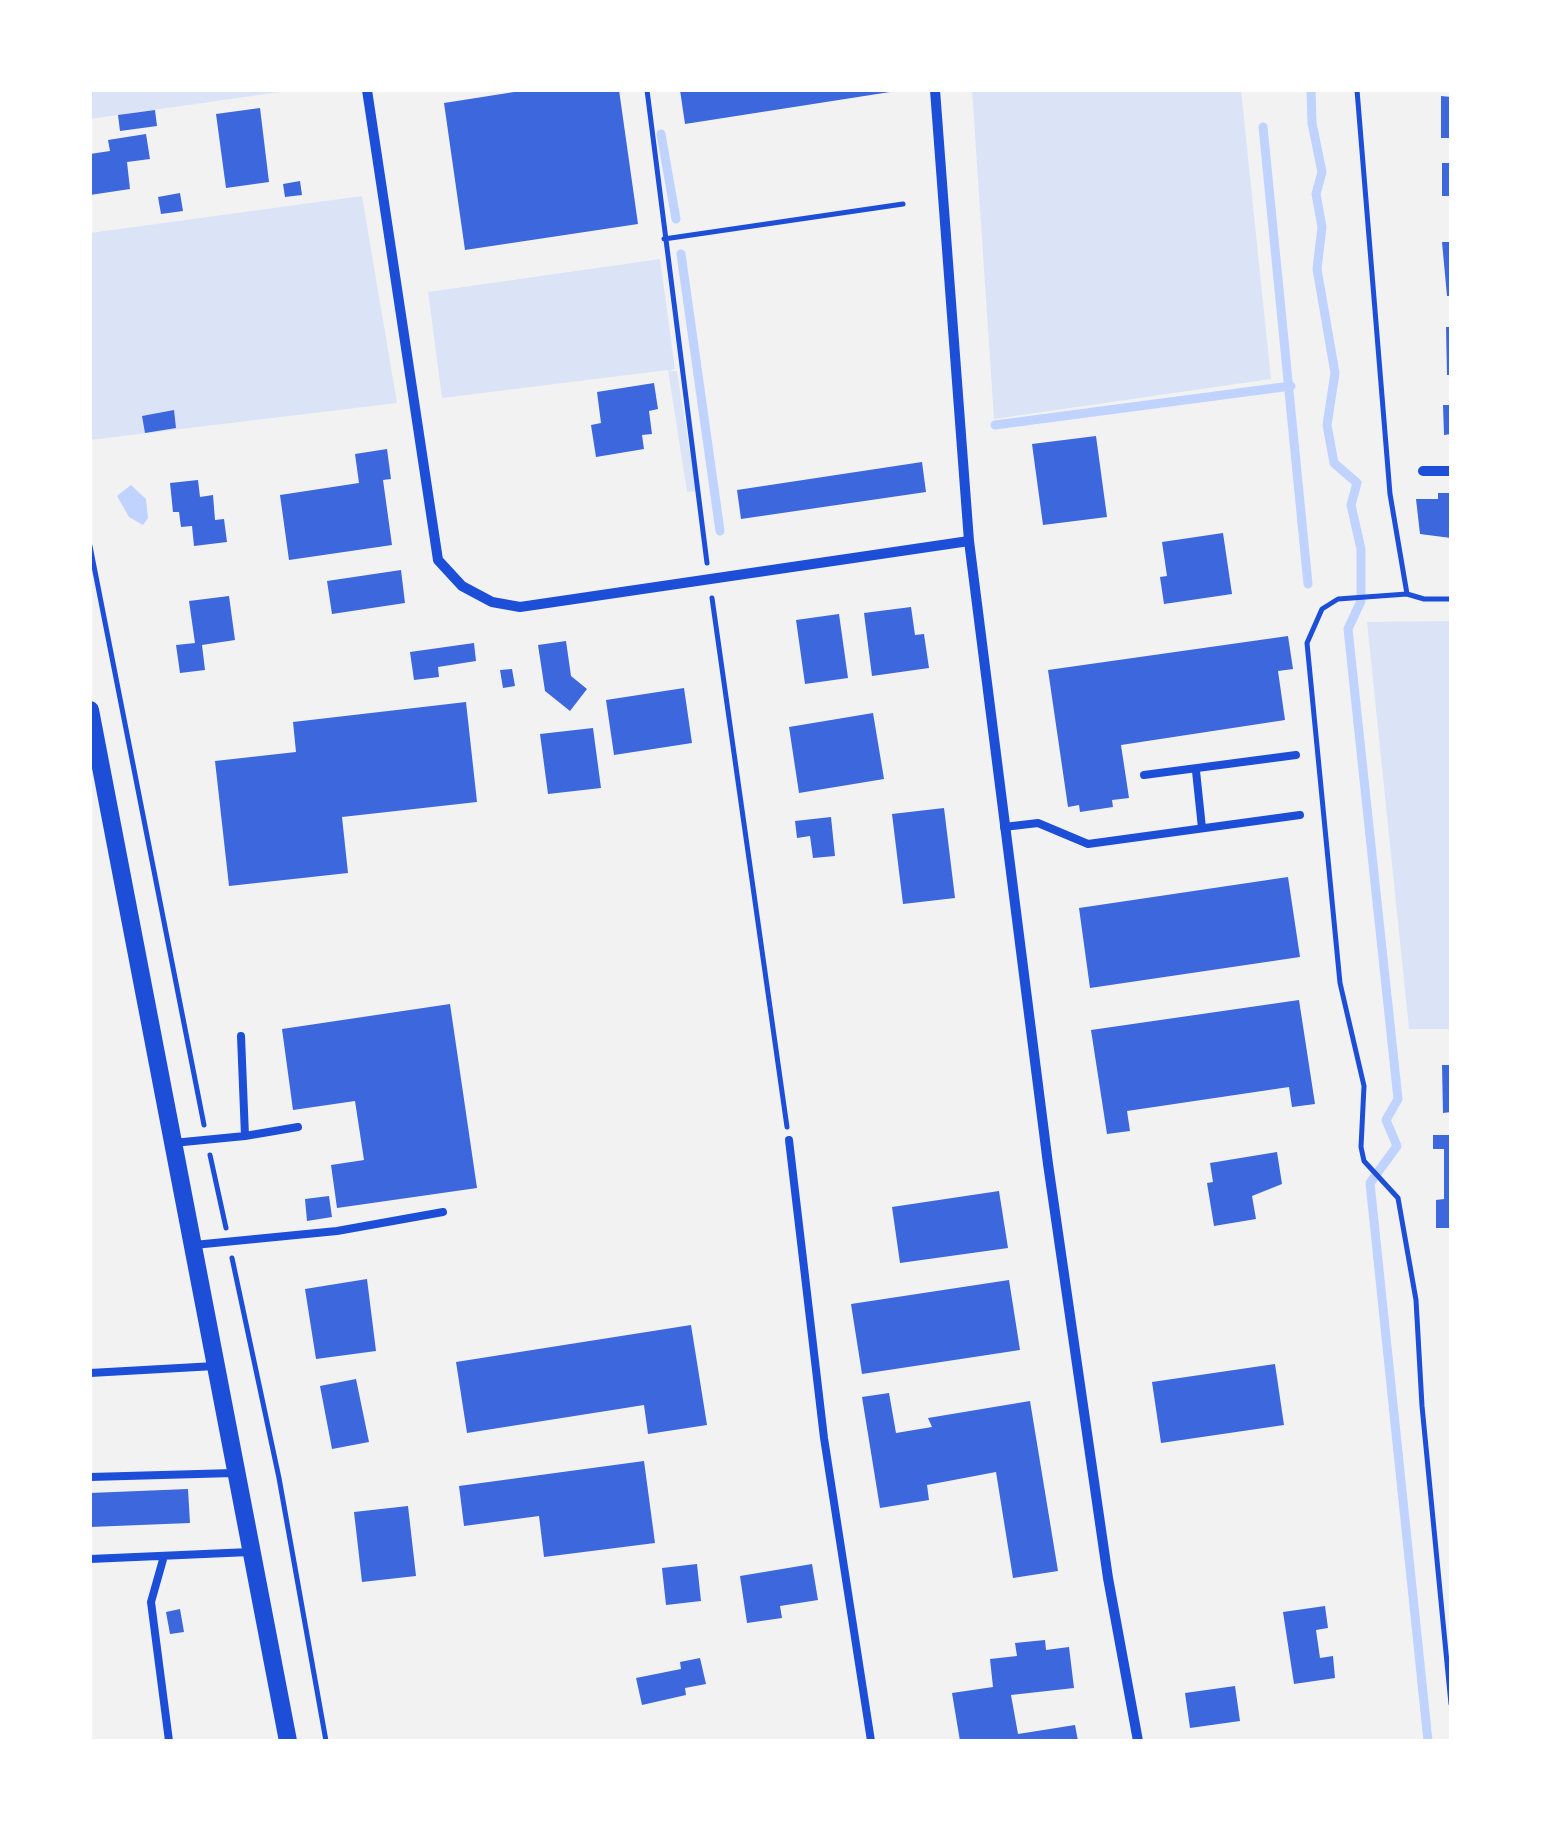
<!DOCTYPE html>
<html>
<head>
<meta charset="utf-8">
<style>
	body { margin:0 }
	#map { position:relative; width:1541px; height:1831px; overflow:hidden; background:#f2f2f2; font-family:Overpass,sans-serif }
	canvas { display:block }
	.frame { position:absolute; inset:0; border:92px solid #fff; pointer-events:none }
</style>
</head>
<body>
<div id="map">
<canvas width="1541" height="1831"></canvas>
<div class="frame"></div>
</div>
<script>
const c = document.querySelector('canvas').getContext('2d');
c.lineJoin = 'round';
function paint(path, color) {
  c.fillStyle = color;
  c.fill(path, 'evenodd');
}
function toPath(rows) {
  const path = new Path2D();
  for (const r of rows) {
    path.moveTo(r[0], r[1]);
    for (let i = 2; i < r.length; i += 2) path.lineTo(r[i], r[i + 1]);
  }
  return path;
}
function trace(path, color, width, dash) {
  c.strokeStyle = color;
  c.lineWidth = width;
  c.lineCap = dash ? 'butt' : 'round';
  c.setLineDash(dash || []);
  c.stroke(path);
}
paint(toPath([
	[95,90,294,90,90,119,90,91],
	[972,90,1241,90,1271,379,994,419],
	[362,196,397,403,90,440,90,233],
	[660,259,675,369,669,371,677,371,696,491,687,492,668,370,442,398,428,292],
	[1451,621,1451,1029,1409,1029,1367,622]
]), '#dbe4f7');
paint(toPath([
	[131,485,146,499,148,518,143,525,129,517,117,496]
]), '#bfd3fe');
trace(toPath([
	[1311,90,1312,123,1322,172,1316,194,1322,227,1317,269,1335,373,1327,425,1334,463,1357,483,1351,505,1361,549,1361,601,1348,629,1398,1099,1386,1120,1397,1146,1370,1183,1428,1741],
	[1263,127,1308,584],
	[661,134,676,219],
	[681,254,720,531],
	[995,425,1291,386]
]), '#bfd3fe', 9);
paint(toPath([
	[527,90,619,90,638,224,465,250,444,103],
	[680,90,890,90,890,92,685,124],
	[1441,96,1451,97,1451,138,1441,138],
	[260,108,269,182,226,188,216,114],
	[155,110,157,126,120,131,118,115],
	[146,134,150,159,127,162,130,189,90,195,90,154,110,151,108,140],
	[1442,163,1451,163,1451,196,1442,196],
	[300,181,302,195,285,197,283,184],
	[180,193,183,211,161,214,158,197],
	[1442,242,1451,242,1451,296,1447,296],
	[1446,327,1451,327,1451,375,1447,375],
	[654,383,658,409,649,411,652,434,642,435,644,449,596,457,591,425,601,423,597,392],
	[1443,405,1451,405,1451,434,1444,435],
	[174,410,176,428,145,433,142,416],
	[1096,436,1107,517,1043,525,1032,444],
	[387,449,391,479,383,480,392,545,289,560,280,495,359,483,355,454],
	[922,462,926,492,741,519,737,490],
	[198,480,200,497,213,495,215,520,224,519,227,542,194,546,192,526,181,527,179,512,173,512,170,483],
	[1438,493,1451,493,1451,538,1420,534,1416,499,1438,499],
	[1223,533,1232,594,1164,604,1160,577,1167,576,1162,542],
	[401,570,405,603,332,614,327,581],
	[229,596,235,640,202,645,205,670,180,673,176,645,195,643,189,601],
	[911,607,915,635,924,634,929,668,872,676,864,613],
	[839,614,848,678,805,684,796,620],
	[1288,636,1293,669,1278,671,1285,720,1121,745,1129,798,1112,800,1113,807,1080,812,1079,805,1068,807,1048,670],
	[566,641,571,676,587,689,570,711,545,691,538,645],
	[474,643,476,661,438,667,439,677,414,680,410,652],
	[512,669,515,686,503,688,500,670],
	[684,688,692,743,614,755,606,700],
	[466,702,477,802,342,817,348,873,229,886,215,761,296,752,293,722],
	[873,713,884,779,799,793,789,727],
	[593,728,601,788,548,794,540,734],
	[944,808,955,898,903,904,892,814],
	[831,817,835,856,813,858,810,836,797,838,795,821],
	[1288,877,1300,957,1090,988,1079,908],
	[1299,1000,1315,1104,1292,1107,1289,1087,1127,1111,1130,1131,1107,1134,1091,1030],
	[450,1004,477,1188,337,1208,331,1165,364,1160,355,1101,293,1110,282,1029],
	[1442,1065,1451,1065,1451,1112,1443,1113],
	[1433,1135,1451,1135,1451,1228,1436,1228,1436,1200,1444,1199,1444,1149,1433,1149],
	[1277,1152,1282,1184,1252,1196,1256,1219,1214,1226,1207,1183,1213,1182,1210,1163],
	[999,1191,1008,1248,900,1263,892,1207],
	[329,1196,332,1217,307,1221,305,1199],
	[367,1279,376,1351,316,1359,305,1289],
	[1009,1280,1020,1350,862,1374,851,1304],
	[691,1325,707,1425,648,1434,644,1405,467,1433,456,1362],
	[1275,1364,1284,1425,1161,1443,1152,1382],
	[356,1379,369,1442,332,1449,320,1386],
	[889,1393,896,1433,932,1427,928,1418,1030,1401,1058,1571,1013,1578,996,1472,927,1485,929,1500,880,1508,862,1397],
	[644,1461,655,1543,544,1557,539,1516,464,1526,459,1486],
	[188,1489,190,1523,90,1527,90,1493],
	[408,1506,416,1576,362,1582,354,1512],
	[697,1564,701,1601,666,1605,662,1568],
	[812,1564,818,1600,780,1606,782,1618,747,1623,740,1576],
	[1325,1606,1328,1628,1316,1630,1320,1658,1333,1656,1335,1678,1294,1684,1283,1612],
	[180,1609,184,1632,170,1634,166,1612],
	[1045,1640,1046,1650,1069,1647,1074,1688,1011,1695,1018,1734,1075,1725,1078,1741,960,1741,952,1693,993,1687,990,1659,1017,1656,1015,1643],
	[700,1658,706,1684,685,1688,686,1695,642,1705,636,1678,681,1669,680,1662],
	[1235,1686,1240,1721,1190,1728,1185,1693]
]), '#3d67dc');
trace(toPath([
	[647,90,707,563],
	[1357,90,1390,494,1407,594],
	[664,239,903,204],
	[90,546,204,1125],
	[712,598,787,1127],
	[1451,599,1424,599,1407,594,1338,599,1322,609,1307,643,1340,983,1364,1086,1361,1147,1364,1161,1398,1198,1416,1300,1422,1406,1451,1704],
	[210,1155,226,1228],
	[232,1258,279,1478,326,1741]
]), '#1d4ed8', 5);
trace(toPath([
	[1196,771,1202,828],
	[1144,775,1296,755],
	[1004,827,1038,823,1088,844,1300,815],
	[245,1136,298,1127],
	[789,1140,824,1438,871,1741],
	[173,1143,245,1136,241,1036],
	[194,1245,337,1231,443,1212],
	[90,1373,215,1366],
	[90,1477,234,1473],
	[164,1556,151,1602,169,1741],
	[90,1559,250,1552]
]), '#1d4ed8', 8);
trace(toPath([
	[367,90,438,560,462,586,492,602,520,607,969,541,1048,1164,1108,1578,1138,1741],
	[935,90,969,541],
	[1423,471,1451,471]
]), '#1d4ed8', 10);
trace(toPath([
	[90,710,288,1741]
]), '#1d4ed8', 18);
</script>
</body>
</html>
